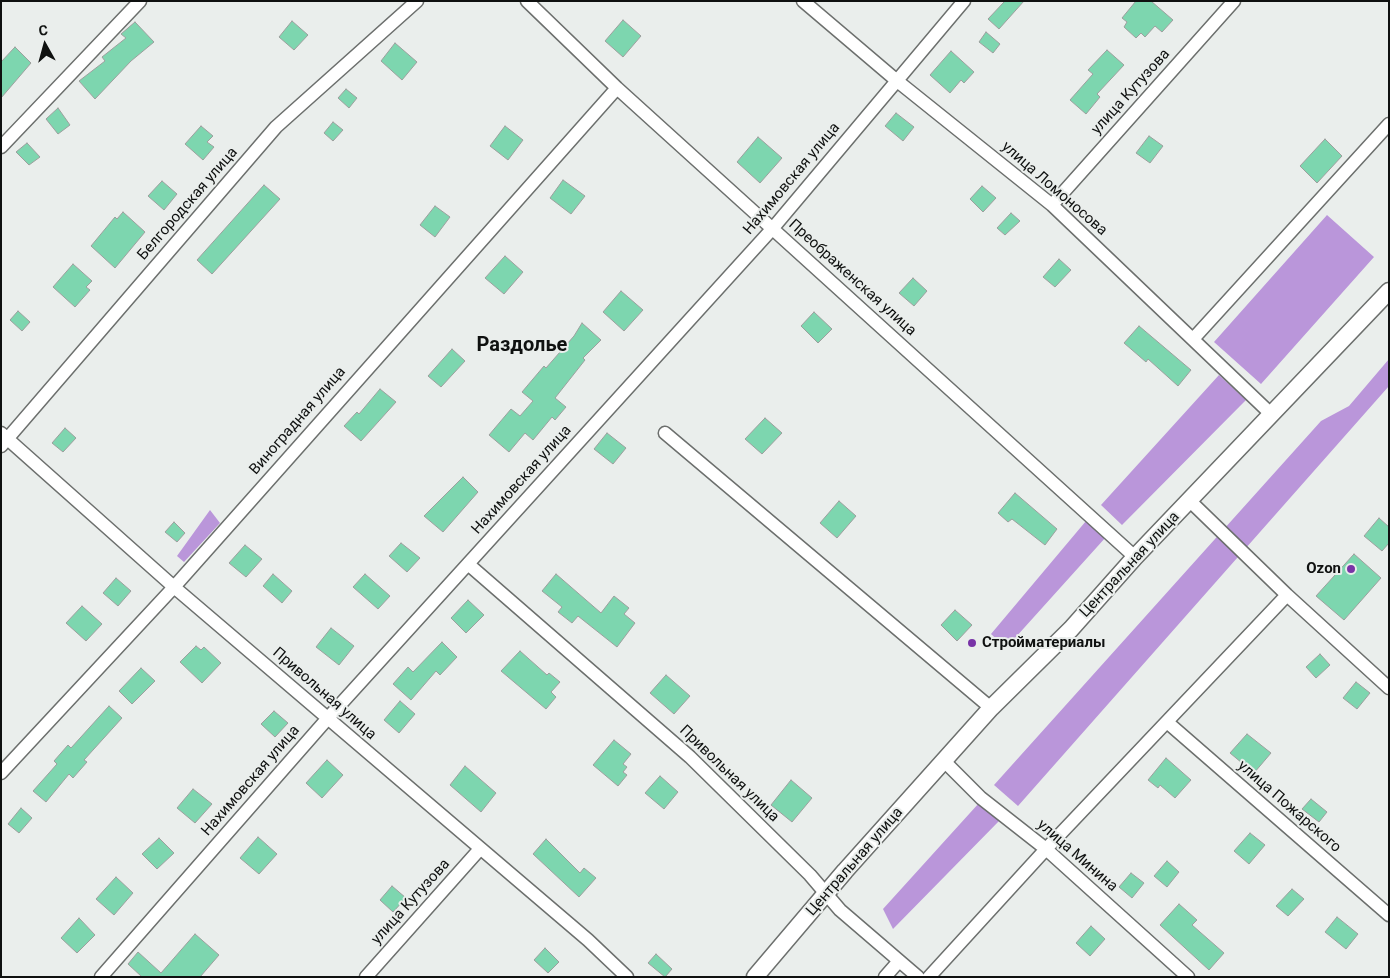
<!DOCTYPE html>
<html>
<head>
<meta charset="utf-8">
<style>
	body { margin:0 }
	#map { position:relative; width:1390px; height:978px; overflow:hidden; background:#eaeeec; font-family:Roboto,sans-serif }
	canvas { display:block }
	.frame { position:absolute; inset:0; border:2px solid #0f1110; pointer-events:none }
	.north { position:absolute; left:20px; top:20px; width:50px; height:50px; -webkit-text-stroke:4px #eaeeec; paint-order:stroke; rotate:353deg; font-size:14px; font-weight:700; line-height:20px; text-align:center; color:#0f1110 }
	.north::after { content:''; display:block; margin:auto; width:18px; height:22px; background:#0f1110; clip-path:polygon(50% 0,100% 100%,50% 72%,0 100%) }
</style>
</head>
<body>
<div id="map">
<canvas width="1390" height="978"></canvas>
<div class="frame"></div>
<div class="north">С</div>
</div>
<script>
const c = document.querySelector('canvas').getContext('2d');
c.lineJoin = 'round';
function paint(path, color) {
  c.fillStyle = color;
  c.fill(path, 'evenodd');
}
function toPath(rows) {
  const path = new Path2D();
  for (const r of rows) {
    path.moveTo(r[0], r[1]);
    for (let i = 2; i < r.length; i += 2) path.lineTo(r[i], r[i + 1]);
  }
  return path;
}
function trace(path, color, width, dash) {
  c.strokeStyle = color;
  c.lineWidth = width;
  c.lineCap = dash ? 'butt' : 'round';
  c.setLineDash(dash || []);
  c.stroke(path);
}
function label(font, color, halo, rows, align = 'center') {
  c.font = font + ' Roboto,sans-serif';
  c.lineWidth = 4;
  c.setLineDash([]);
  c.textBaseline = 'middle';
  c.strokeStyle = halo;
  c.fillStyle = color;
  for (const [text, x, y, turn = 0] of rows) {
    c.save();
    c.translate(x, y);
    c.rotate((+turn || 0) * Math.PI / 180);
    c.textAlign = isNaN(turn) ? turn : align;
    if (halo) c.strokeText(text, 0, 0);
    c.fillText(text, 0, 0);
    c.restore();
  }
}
paint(toPath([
	[1327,215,1374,257,1261,384,1214,342],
	[1389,359,1389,386,1018,806,994,785,1321,421,1349,406],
	[1219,375,1246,400,1122,525,1101,505],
	[210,510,220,523,184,562,177,556],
	[1086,521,1106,537,1006,648,991,634],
	[979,803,1000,820,893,929,883,909]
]), '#ba96da');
const building = toPath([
	[1005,1,1024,1,999,29,988,19,1005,1],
	[1136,1,1151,1,1173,20,1162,32,1155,26,1145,37,1141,33,1136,38,1124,27,1127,22,1122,18,1136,1],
	[623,20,641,36,623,57,605,41,623,20],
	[292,21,308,35,294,50,279,37,292,21],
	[135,22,154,42,131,61,95,99,79,81,105,61,102,57,126,38,121,34,135,22],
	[986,32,1000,44,993,53,979,42,986,32],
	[395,43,417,62,402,80,381,61,395,43],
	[15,47,31,63,1,98,1,62,15,47],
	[1107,50,1124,65,1097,94,1100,97,1086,114,1070,100,1093,74,1088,70,1107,50],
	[951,51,974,72,964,83,961,80,950,93,930,75,951,51],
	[346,89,357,98,349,108,338,98,346,89],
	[58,108,70,125,58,134,46,119,58,108],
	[896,113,914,127,903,141,885,126,896,113],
	[333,122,343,130,333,141,324,133,333,122],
	[201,126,213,136,207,142,214,147,203,160,185,144,201,126],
	[505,126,523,140,508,160,490,146,505,126],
	[1149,136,1163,146,1150,163,1136,153,1149,136],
	[758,137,782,158,760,183,737,162,758,137],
	[1325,139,1342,156,1317,183,1300,166,1325,139],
	[27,143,40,157,29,165,16,152,27,143],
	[563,180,585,196,571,214,550,198,563,180],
	[162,181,177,194,164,210,148,196,162,181],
	[264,185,280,199,212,274,197,260,264,185],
	[982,186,996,198,983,212,970,199,982,186],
	[435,206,450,217,435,237,420,225,435,206],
	[123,212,145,232,115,268,91,246,115,217,117,219,123,212],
	[1011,213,1020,221,1005,235,997,228,1011,213],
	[505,256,523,272,504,294,485,278,505,256],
	[1059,259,1071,270,1055,287,1043,277,1059,259],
	[73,264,92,281,86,287,90,290,75,307,53,287,73,264],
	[913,278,927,291,914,306,899,293,913,278],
	[621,291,643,310,624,331,603,312,621,291],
	[18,311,30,322,22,331,10,320,18,311],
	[814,312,832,329,818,343,801,326,814,312],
	[582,323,601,340,583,358,585,360,555,398,566,407,555,420,552,417,533,440,525,433,509,452,489,435,511,409,520,416,533,401,522,392,544,366,546,368,574,336,582,323],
	[1139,326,1191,370,1178,386,1148,359,1146,362,1124,343,1139,326],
	[452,349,465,361,441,387,428,376,452,349],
	[380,389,396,402,361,441,344,426,357,412,359,414,380,389],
	[765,418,782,433,762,454,745,439,765,418],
	[65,428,76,438,63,452,52,443,65,428],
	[607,433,626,448,613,464,594,449,607,433],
	[463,477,478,492,443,532,424,516,463,477],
	[1015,493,1057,529,1045,545,1012,519,1008,522,998,513,1015,493],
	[839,501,856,516,837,538,820,523,839,501],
	[1379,518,1389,527,1389,543,1382,551,1364,536,1379,518],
	[174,522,185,533,177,542,165,532,174,522],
	[401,543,420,558,407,572,389,556,401,543],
	[245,545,262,559,246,577,229,563,245,545],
	[1354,554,1381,578,1344,620,1316,596,1354,554],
	[273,574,292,591,282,603,263,586,273,574],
	[365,574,390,596,378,609,353,587,365,574],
	[556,574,601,613,614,596,629,608,624,614,635,623,617,647,578,616,572,623,558,612,562,607,542,591,556,574],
	[116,578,131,591,118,606,103,593,116,578],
	[468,600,484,615,466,633,451,618,468,600],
	[82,606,102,624,86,641,66,623,82,606],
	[955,610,972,625,957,641,941,625,955,610],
	[331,628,354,646,339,665,316,647,331,628],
	[442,642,457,657,440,675,436,671,411,700,393,684,408,667,413,672,442,642],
	[196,646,201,650,204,647,221,663,202,683,180,662,196,646],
	[520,651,547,675,549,673,560,682,551,692,556,697,546,709,501,671,520,651],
	[1320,654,1330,665,1316,678,1306,667,1320,654],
	[141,668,155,681,132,704,119,691,141,668],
	[666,675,690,696,674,714,650,693,666,675],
	[1356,682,1370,693,1357,709,1343,698,1356,682],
	[400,701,415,714,399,733,384,720,400,701],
	[109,706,122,718,84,760,87,762,73,778,69,774,46,802,33,791,57,764,54,761,68,745,71,748,109,706],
	[274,711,288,723,275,737,261,724,274,711],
	[1247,734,1271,753,1254,773,1230,753,1247,734],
	[614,740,631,754,623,764,627,767,623,772,627,775,618,786,593,765,614,740],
	[1166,758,1191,780,1175,798,1160,785,1158,788,1148,780,1166,758],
	[327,760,343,775,322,798,306,783,327,760],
	[465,766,496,793,481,812,450,785,465,766],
	[660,776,678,792,664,809,645,793,660,776],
	[791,780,812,798,792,822,771,805,791,780],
	[193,789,212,804,195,823,177,808,193,789],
	[1311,799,1327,812,1319,822,1302,809,1311,799],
	[21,808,32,818,19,833,8,824,21,808],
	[1250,833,1265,845,1249,864,1234,851,1250,833],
	[258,837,277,854,259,874,240,858,258,837],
	[159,838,174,853,157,869,142,854,159,838],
	[546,839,580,873,584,868,596,878,579,897,533,854,546,839],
	[1167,861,1179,872,1167,887,1154,876,1167,861],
	[1131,873,1144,883,1132,898,1119,887,1131,873],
	[116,877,133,893,114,915,96,899,116,877],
	[392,886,406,898,393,912,380,900,392,886],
	[1292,889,1304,899,1288,916,1276,906,1292,889],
	[1179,904,1197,920,1192,925,1224,953,1209,970,1160,925,1179,904],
	[1337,917,1358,934,1346,949,1325,932,1337,917],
	[79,918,95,935,77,953,61,938,79,918],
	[1091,926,1105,939,1090,956,1076,943,1091,926],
	[195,934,219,955,200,977,142,977,128,964,138,952,161,973,195,934],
	[545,948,559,962,548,973,534,960,545,948],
	[656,954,672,969,665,977,648,963,656,954]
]);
paint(building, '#7dd6af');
trace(building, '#9c9f9d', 1);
const minor = toPath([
	[527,1,617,88,1135,557],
	[803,1,896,80,1052,205,1271,414],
	[1,147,140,1],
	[1052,205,1234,1],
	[1194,338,1389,124],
	[1,433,174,587,588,940,627,977],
	[665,433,991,708],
	[1,446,276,127,417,1],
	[1190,501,1287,595,1389,688],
	[468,564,690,757,810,875,840,910,918,977],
	[1167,722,1389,915],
	[944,761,981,798,1046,849,1188,977],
	[1,773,174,587,617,88],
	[101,977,328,718,773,228,964,1],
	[366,977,479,850],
	[885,977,899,961],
	[929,977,1046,849,1287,595]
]);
const major = toPath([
	[755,977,845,871,991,708,1071,629,1135,557,1389,291]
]);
trace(minor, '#6c6f6d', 15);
trace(major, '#6c6f6d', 19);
trace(minor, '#fff', 12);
trace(major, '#fff', 16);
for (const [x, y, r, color] of [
	[1351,569,5,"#7833a7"],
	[972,643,5,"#7833a7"]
]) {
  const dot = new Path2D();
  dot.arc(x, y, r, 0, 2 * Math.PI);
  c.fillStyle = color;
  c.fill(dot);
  trace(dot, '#eaeeec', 2);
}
label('15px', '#0f1110', '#eaeeec', [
	["улица Кутузова",1131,92,-48],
	["Нахимовская улица",792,179,-50],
	["улица Ломоносова",1054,189,41],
	["Белгородская улица",188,204,-49],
	["Преображенская улица",852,278,42],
	["Виноградная улица",298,421,-49],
	["Нахимовская улица",522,480,-48],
	["Центральная улица",1130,565,-47],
	["Привольная улица",324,694,41],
	["Привольная улица",729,774,44],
	["Нахимовская улица",251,781,-49],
	["улица Пожарского",1289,807,41],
	["улица Минина",1077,856,41],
	["Центральная улица",855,862,-49],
	["улица Кутузова",411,902,-48]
]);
label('bold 15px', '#0f1110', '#eaeeec', [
	["Ozon",1341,569],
	["Стройматериалы",982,643,"left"]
], 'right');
label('bold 20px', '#0f1110', '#eaeeec', [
	["Раздолье",522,346]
]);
</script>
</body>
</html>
